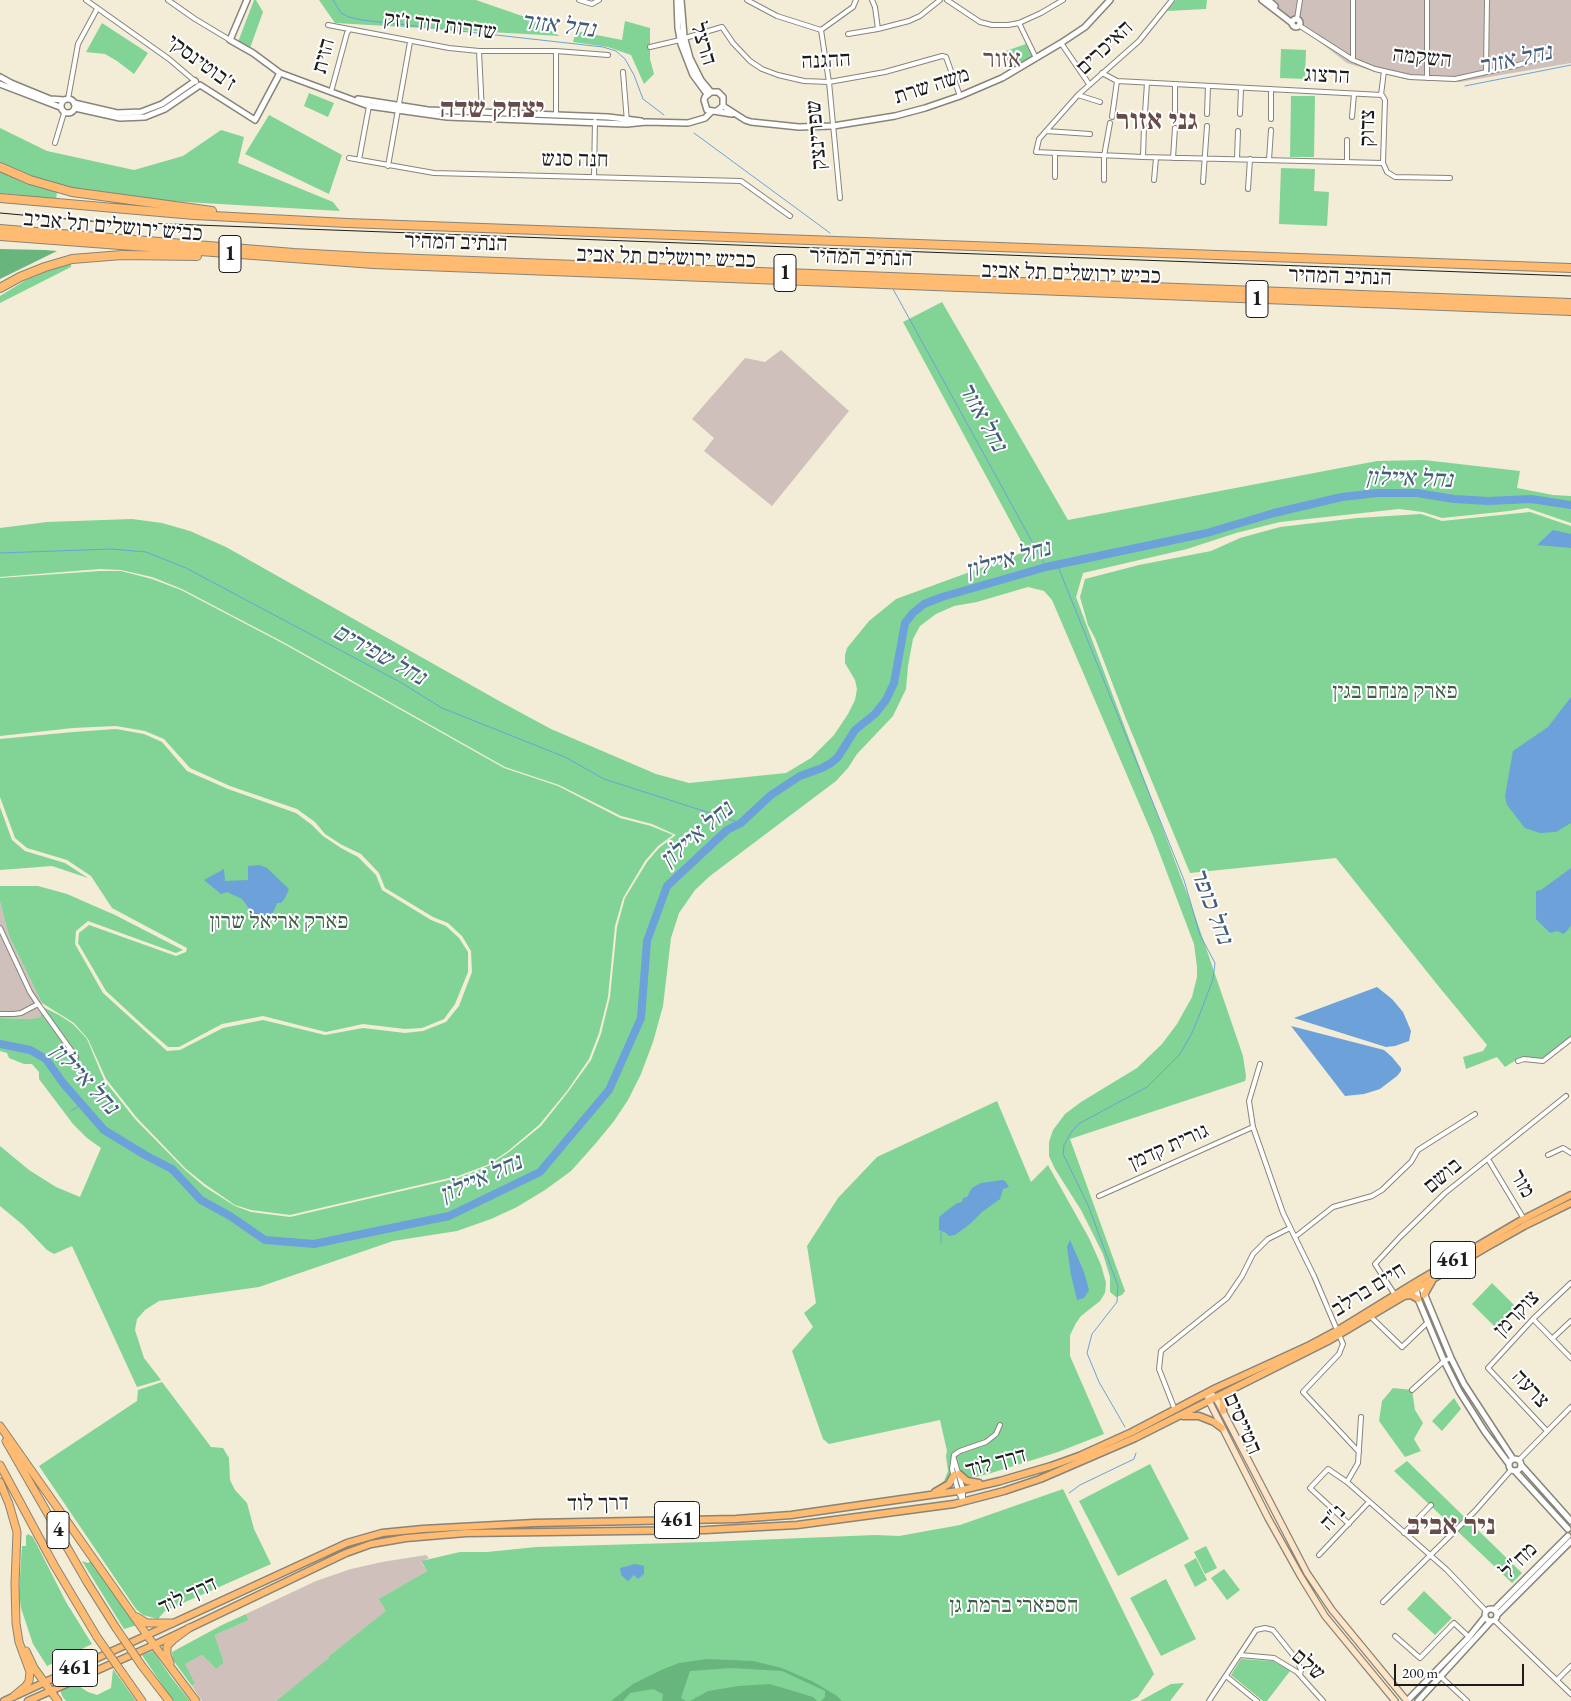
<!DOCTYPE html>
<html>
<head>
<meta charset="utf-8">
<style>
	body { margin:0 }
	#map { position:relative; width:1571px; height:1701px; overflow:hidden; background:#f3ecd6; font-family:"EB Garamond",serif }
	canvas { display:block }
	.scale { position:absolute; left:1394px; top:1664px; width:130px; height:22px; box-sizing:border-box; border:2px solid #1c1c1c; border-top:0; padding-left:6px; font-size:15px; line-height:18px; white-space:nowrap; color:#1c1c1c; -webkit-text-stroke:4px #fff; paint-order:stroke }
</style>
</head>
<body>
<div id="map">
<canvas width="1571" height="1701"></canvas>
<div class="scale">200 m</div>
</div>
<script>
const c = document.querySelector('canvas').getContext('2d');
c.lineJoin = 'round';
function paint(path, color) {
  c.fillStyle = color;
  c.fill(path, 'evenodd');
}
function toPath(rows) {
  const path = new Path2D();
  for (const r of rows) {
    if (r.length === 3) {
      path.moveTo(r[0] + r[2], r[1]);
      path.arc(r[0], r[1], r[2], 0, 2 * Math.PI);
      continue;
    }
    path.moveTo(r[0], r[1]);
    for (let i = 2; i < r.length; i += 2) path.lineTo(r[i], r[i + 1]);
  }
  return path;
}
function trace(path, color, width, dash) {
  c.strokeStyle = color;
  c.lineWidth = width;
  c.lineCap = dash ? 'butt' : 'round';
  c.setLineDash(dash || []);
  c.stroke(path);
}
function label(font, color, halo, rows, align = 'center') {
  c.font = font + ' "EB Garamond","Frank Ruhl Libre",serif';
  c.lineWidth = 4;
  c.setLineDash([]);
  c.textBaseline = 'middle';
  c.strokeStyle = halo;
  c.fillStyle = color;
  for (const [text, x, y, turn = 0] of rows) {
    c.save();
    c.translate(x, y);
    c.rotate((+turn || 0) * Math.PI / 180);
    c.textAlign = isNaN(turn) ? turn : align;
    if (halo) c.strokeText(text, 0, 0);
    c.fillText(text, 0, 0);
    c.restore();
  }
}
paint(toPath([
	[1265,0,1571,0,1571,63,1460,82,1409,80,1373,71,1347,63],
	[781,350,849,411,772,506,704,451,714,438,692,419,745,358,765,362],
	[0,902,9,936,42,1003,41,1017,30,1019,0,1018],
	[426,1555,429,1558,421,1562,427,1571,380,1599,387,1611,329,1656,330,1658,276,1701,202,1701,192,1686,195,1685,184,1664,202,1655,216,1669,224,1663,215,1635,249,1620,246,1614,316,1581,351,1569,382,1562]
]), '#cfc0bb');
paint(toPath([
	[254,0,256,0,263,12,250,48,238,42],
	[319,0,476,0,528,18,560,36,335,23],
	[1176,0,1207,0,1206,9,1167,11],
	[625,21,650,28,650,59,654,74,644,84,631,55,608,47,573,42,576,31,622,40],
	[102,23,148,53,134,74,117,61,105,54,86,52],
	[1026,44,1033,56,1008,69,1003,52],
	[1281,49,1306,50,1305,79,1280,78],
	[309,93,334,103,328,117,304,106],
	[1291,96,1315,96,1314,157,1290,157],
	[269,115,342,155,329,194,245,154],
	[0,128,47,151,134,170,183,156,221,130,244,137,238,163,333,202,340,211,151,200,83,190,51,183,27,175,0,163],
	[1281,168,1315,169,1314,191,1329,192,1327,226,1279,224],
	[0,171,57,192,56,199,0,193],
	[71,264,71,267,0,303,0,296,26,280,57,267],
	[942,302,1068,520,1377,461,1424,460,1520,471,1517,488,1553,495,1571,496,1571,523,1527,508,1509,511,1442,518,1423,512,1399,509,1280,522,1236,533,1187,549,1083,573,1076,597,1191,904,1243,1056,1246,1076,1245,1081,1070,1139,1125,1291,1122,1295,1116,1297,1110,1292,1110,1277,1103,1254,1081,1210,1055,1169,1049,1156,1049,1142,1053,1130,1065,1114,1081,1102,1137,1068,1162,1044,1177,1024,1192,997,1197,977,1197,967,1194,944,1153,836,1052,600,1044,591,1028,587,977,602,954,606,936,614,920,626,913,639,908,666,906,689,893,716,857,754,848,768,836,781,710,876,695,890,679,913,671,938,663,1006,653,1042,641,1074,628,1100,614,1121,596,1143,571,1171,545,1190,517,1207,491,1219,457,1231,393,1241,259,1287,159,1301,145,1310,137,1319,135,1330,144,1358,161,1380,137,1387,72,1246,54,1254,47,1250,23,1225,0,1206,0,1146,29,1170,56,1187,80,1197,101,1148,87,1138,73,1124,39,1079,39,1072,32,1064,24,1064,9,1058,7,1053,0,1051,0,1018,30,1019,41,1017,41,1006,59,1015,73,1024,87,1039,104,1080,135,1119,185,1170,205,1187,235,1206,251,1212,290,1217,458,1178,488,1166,509,1152,541,1126,568,1092,591,1060,601,1034,610,997,617,927,625,898,647,862,659,848,676,835,652,824,621,816,559,785,505,767,285,643,182,589,152,577,121,570,100,569,0,577,0,528,47,522,132,519,162,523,190,531,226,547,501,702,551,729,656,774,689,783,786,773,811,758,834,735,848,714,855,700,857,689,855,680,845,663,845,655,847,648,869,621,896,599,1019,554,1022,547,1020,539,903,322],
	[1530,512,1571,526,1571,1037,1542,1059,1531,1057,1519,1058,1505,1067,1497,1057,1466,1069,1463,1057,1483,1051,1487,1045,1440,988,1336,858,1190,873,1126,719,1095,638,1088,625,1080,597,1085,579,1139,565,1211,551,1240,538,1280,527,1357,518,1421,514,1442,521],
	[100,571,121,571,152,579,181,590,284,644,504,768,558,786,620,818,651,826,673,835,658,846,645,861,623,898,615,926,608,997,599,1033,589,1059,567,1091,539,1125,508,1151,487,1165,458,1176,290,1215,251,1210,235,1205,206,1185,186,1169,137,1118,106,1079,88,1039,74,1023,42,1003,9,936,0,902,0,886,38,886,67,894,115,915,183,950,176,953,88,921,76,931,75,944,103,993,167,1051,180,1050,223,1028,263,1020,325,1035,363,1028,405,1033,423,1031,446,1022,459,1006,472,972,471,951,462,936,448,923,433,917,385,888,379,873,361,854,342,845,325,834,315,822,297,809,230,786,190,768,164,739,145,731,116,726,73,728,0,736,0,578],
	[116,729,144,734,162,742,187,771,228,789,296,813,312,825,323,836,341,848,358,857,376,875,382,890,431,920,446,926,459,938,468,952,468,972,455,1004,444,1019,422,1028,405,1029,363,1024,326,1032,263,1016,222,1024,179,1047,168,1047,145,1027,106,991,78,943,79,933,89,925,176,956,186,952,187,948,112,908,91,876,67,860,27,848,15,838,0,797,0,739,73,732],
	[0,807,12,840,25,851,65,863,88,878,52,866,0,870],
	[997,1101,1031,1182,1048,1165,1089,1238,1101,1265,1106,1283,1105,1293,1100,1301,1081,1316,1076,1323,1070,1335,1070,1356,1104,1434,1058,1452,988,1474,937,1486,944,1481,948,1471,946,1456,947,1451,940,1420,829,1444,823,1439,792,1351,813,1327,804,1313,816,1303,807,1246,838,1198,877,1157],
	[1492,1283,1517,1308,1497,1329,1472,1304],
	[162,1382,211,1447,223,1448,229,1458,230,1480,235,1490,247,1503,254,1529,271,1564,165,1611,158,1619,143,1615,136,1609,39,1466,137,1401,138,1390],
	[1393,1388,1412,1390,1415,1410,1423,1423,1414,1439,1421,1451,1405,1457,1379,1421,1382,1401],
	[1454,1398,1461,1409,1442,1431,1432,1421],
	[1407,1461,1522,1573,1512,1583,1394,1471],
	[1150,1464,1189,1539,1118,1576,1079,1501],
	[1063,1489,1154,1674,1138,1697,1130,1701,276,1701,329,1658,329,1656,386,1611,379,1599,427,1571,421,1561,460,1552,487,1552,536,1547,707,1542,875,1535,899,1536,960,1525],
	[28,1534,33,1537,66,1602,92,1644,47,1666,33,1644,21,1608,19,1593,22,1546,26,1546,26,1536],
	[1206,1546,1217,1568,1205,1574,1194,1552],
	[1196,1558,1207,1580,1195,1587,1184,1565],
	[82,1561,88,1563,91,1561,137,1625,124,1629],
	[1224,1569,1240,1590,1227,1600,1211,1578],
	[1166,1579,1196,1639,1161,1656,1130,1598],
	[1424,1591,1452,1618,1435,1635,1407,1609],
	[246,1614,249,1620,215,1635,224,1663,216,1669,202,1655,185,1664,195,1684,192,1686,173,1660,172,1652,222,1625],
	[153,1651,171,1677,190,1701,174,1701,171,1698,142,1655],
	[1241,1659,1273,1661,1290,1671,1267,1701,1263,1701,1231,1675],
	[113,1669,136,1701,66,1701,62,1696,60,1689,74,1683,88,1692,97,1695,111,1688],
	[1184,1683,1170,1701,1140,1701,1171,1684]
]), '#81d495');
paint(toPath([
	[0,249,45,250,57,251,0,279],
	[707,1659,753,1661,782,1668,814,1682,837,1696,842,1701,821,1701,825,1697,825,1691,782,1671,731,1668,690,1671,681,1698,686,1701,662,1701,663,1694,653,1689,630,1693,623,1701,611,1701,633,1684,661,1670,679,1663],
	[770,1684,813,1697,817,1701,690,1701,708,1691,738,1686]
]), '#68b67e');
paint(toPath([
	[1553,530,1571,534,1571,548,1537,545],
	[1571,697,1571,823,1556,832,1540,833,1525,828,1507,805,1505,796,1513,751,1548,727],
	[260,865,267,868,289,889,285,898,281,903,277,903,271,918,262,915,256,918,242,899,227,892,221,894,204,880,224,869,225,881,248,880,248,866],
	[1571,868,1571,926,1564,934,1557,931,1550,933,1536,919,1536,891,1541,890],
	[1377,987,1392,999,1403,1012,1411,1031,1409,1041,1395,1046,1386,1047,1294,1018],
	[1291,1026,1384,1050,1392,1057,1401,1068,1401,1071,1397,1076,1380,1089,1364,1094,1345,1096],
	[1002,1180,1005,1181,1009,1187,1003,1189,1000,1199,982,1212,970,1224,955,1235,949,1236,946,1233,939,1230,939,1218,940,1216,957,1203,962,1202,963,1198,967,1197,972,1188,981,1183],
	[1070,1240,1084,1272,1089,1290,1084,1298,1077,1300,1071,1275,1067,1247],
	[635,1564,644,1566,644,1574,638,1579,634,1575,628,1581,621,1575,620,1568]
]), '#6ca1d9');
trace(toPath([
	[333,0,341,13,349,17,362,20,603,47,616,51,625,59,634,75,643,99,664,115],
	[1465,86,1571,65],
	[694,133,830,233],
	[893,289,1046,567],
	[0,553,111,549,146,552,186,568,400,682,442,708,565,757,604,779,741,823],
	[1057,564,1184,880,1200,935,1215,963,1213,979,1201,1011,1192,1033,1180,1054,1147,1087,1080,1123,1072,1131,1064,1145,1063,1154,1088,1205,1118,1286,1117,1302,1092,1334,1087,1353,1099,1382,1125,1427],
	[71,1111,82,1104],
	[941,1232,941,1243],
	[1069,1493,1080,1485,1134,1459,1136,1453]
]), '#6ca1d9', 1);
trace(toPath([
	[0,1044,30,1050,46,1059,63,1083,104,1130,145,1155,172,1169,201,1200,230,1216,265,1240,314,1244,449,1216,540,1172,609,1090,641,1018,647,941,667,886,727,830,741,823,771,795,800,776,822,768,831,763,838,757,855,730,875,714,886,700,894,683,905,623,913,613,924,604,942,597,1046,567,1207,533,1274,513,1342,497,1377,493,1417,493,1454,499,1488,501,1531,499,1571,505]
]), '#6ca1d9', 8);
const minor = toPath([
	[86,0,169,59,196,82],
	[168,0,195,19,230,40],
	[579,0,592,4,599,0],
	[747,0,777,16,821,30,829,82,840,198],
	[872,0,875,7,878,29],
	[947,0,980,22,992,25,1008,25,1019,23,1041,13,1063,0],
	[1172,0,1139,41,1078,95,1039,139,1036,152,1143,157,1383,163],
	[1353,0,1353,60],
	[1297,19,1300,0],
	[1019,23,1036,58],
	[328,25,449,48,479,51,556,51,608,55],
	[1300,26,1353,60,1375,69,1410,77,1455,79,1518,65,1551,55],
	[821,30,853,7,856,0],
	[848,34,878,29,909,21,920,16,940,0],
	[685,38,722,27,733,43,750,61,762,69,778,75,804,81,829,82,885,72,942,56,946,57,960,96],
	[1061,43,1089,84],
	[650,47,680,40],
	[479,51,482,112],
	[556,51,556,115],
	[623,72,627,122],
	[1486,72,1487,0],
	[1102,73,1117,81,1382,95,1385,100,1383,163,1387,172,1395,177,1450,178],
	[1427,78,1427,0],
	[331,92,347,33,349,30],
	[1078,95,1100,102],
	[1381,95,1384,71],
	[68,99,78,44,97,9],
	[1145,113,1147,83],
	[1175,114,1175,85],
	[1207,114,1208,86],
	[1240,114,1241,88],
	[1112,117,1117,81],
	[1352,117,1354,94],
	[1271,119,1271,89],
	[1046,131,1090,134],
	[55,143,64,113],
	[1143,157,1144,126],
	[349,158,434,173,741,181,790,216],
	[1173,158,1175,128],
	[1237,159,1238,131],
	[359,160,369,106],
	[1269,160,1271,130],
	[1347,162,1347,140],
	[388,166,410,42],
	[594,177,595,121],
	[1055,177,1055,154],
	[1104,180,1104,156,1110,123],
	[1154,180,1156,158],
	[1203,182,1207,126],
	[1248,189,1250,159],
	[0,928,30,992,38,1004,21,1013,14,1014,0,1014],
	[38,1004,76,1057],
	[1518,1061,1524,1059,1543,1061,1571,1039],
	[1260,1064,1249,1101,1253,1127,1283,1213,1314,1276,1343,1344,1339,1354,1303,1392,1359,1452],
	[1548,1155,1563,1148,1571,1153],
	[1488,1159,1524,1219],
	[1099,1196,1253,1127],
	[1295,1237,1333,1207,1372,1196,1382,1190,1411,1162,1418,1150,1475,1114],
	[1395,1295,1375,1264,1400,1237,1445,1193,1566,1096],
	[1373,1319,1402,1347,1428,1322],
	[1533,1319,1571,1358],
	[1553,1338,1571,1321],
	[1412,1390,1444,1361,1451,1358],
	[1175,1410,1159,1369,1161,1351,1227,1298,1242,1276,1253,1254,1268,1239,1290,1228],
	[1547,1431,1488,1368,1533,1319,1571,1283],
	[954,1459,963,1489,963,1500],
	[1519,1460,1571,1407],
	[1347,1482,1358,1463,1361,1417],
	[963,1502,958,1491,952,1469,954,1455,960,1451,986,1442,996,1434,1000,1425],
	[1349,1524,1310,1488,1328,1469,1347,1482,1447,1570,1486,1611],
	[1404,1533,1431,1505],
	[1319,1555,1369,1502],
	[1383,1602,1475,1511,1511,1470],
	[1494,1620,1571,1694],
	[1395,1636,1420,1658,1454,1623,1469,1637],
	[1240,1655,1274,1658,1297,1672,1323,1701],
	[1226,1676,1257,1701],
	[1440,1676,1467,1701],
	[1557,1680,1571,1666],
	[1209,1701,1256,1630,1265,1628,1273,1630,1297,1660,1301,1670,1300,1675]
]);
const tertiary = toPath([
	[247,0,230,40,253,53,280,73,369,106,447,117,627,124,646,122,688,123,705,118,712,111],
	[677,0,678,28,681,44,693,75,707,94],
	[681,0,684,36,690,58,701,80,711,92],
	[1262,0,1292,23],
	[1268,0,1275,6],
	[1296,23,4],
	[0,77,11,83,50,99,64,100],
	[0,84,60,107],
	[68,106,7],
	[358,99,428,110,608,117,641,121],
	[74,103,117,113,141,112,162,104,195,81],
	[723,106,745,120,751,122,799,127,833,126,895,116,925,108,960,96,1002,78,1061,43,1085,27,1110,0],
	[75,108,120,118,145,117,165,109,200,85,255,120,280,73],
	[717,111,723,106,723,97,718,92,711,92,705,97,704,100,707,110,732,114],
	[1418,1284,1421,1286,1451,1358,1464,1384,1513,1459],
	[1416,1287,1418,1299,1444,1361,1459,1391,1485,1432,1509,1464],
	[1515,1465,6],
	[1521,1465,1571,1521],
	[1515,1471,1568,1529],
	[1491,1615,6],
	[1494,1610,1568,1536],
	[1497,1615,1571,1541],
	[1407,1701,1469,1637,1485,1617],
	[1418,1701,1491,1621]
]);
const secondary = toPath([
	[1208,1393,1215,1397,1218,1402,1307,1573,1332,1610,1407,1701],
	[1208,1397,1209,1401,1268,1518,1301,1577,1325,1616,1395,1701]
]);
const primary = toPath([
	[1424,1295,1432,1281],
	[1404,1296,1411,1295,1418,1299],
	[1223,1411,1223,1401,1229,1391],
	[1183,1416,1199,1416,1214,1422,1222,1428],
	[959,1474,967,1481,979,1483],
	[935,1492,949,1484,954,1475],
	[4,1701,347,1543,382,1533,423,1529,534,1523,736,1519,791,1515,958,1491,1000,1481,1051,1466,1079,1456,1132,1432,1216,1388,1310,1345,1338,1330,1416,1282,1520,1221,1571,1195],
	[28,1701,154,1645,346,1553,371,1544,406,1538,466,1533,705,1530,797,1525,954,1504,1004,1491,1040,1479,1135,1438,1330,1340,1487,1247,1524,1226,1571,1203]
]);
const trunk = toPath([
	[0,1426,154,1645,196,1701],
	[6,1441,87,1582,116,1628],
	[0,1465,54,1565,97,1637],
	[0,1482,9,1504,17,1532,15,1584,16,1623,19,1642,30,1672,29,1681,26,1686,14,1696],
	[137,1617,147,1623,172,1623],
	[26,1651,34,1668,58,1701],
	[170,1663,167,1655,167,1646,173,1640,189,1628],
	[142,1666,169,1701],
	[123,1674,142,1701]
]);
const motorway = toPath([
	[0,167,30,180,72,192,212,211],
	[0,198,194,215,347,223,1571,268],
	[0,229,294,253,367,257,1571,303],
	[0,236,373,264,1571,311],
	[0,288,20,277,45,267,72,259,122,255,197,256]
]);
trace(minor, '#888479', 6);
trace(tertiary, '#888479', 8);
trace(secondary, '#888479', 8);
trace(primary, '#888479', 9);
trace(trunk, '#888479', 9);
trace(motorway, '#888479', 10);
trace(minor, '#fff', 4);
trace(tertiary, '#fff', 5);
trace(secondary, '#ffe4c6', 5.5);
trace(primary, '#febb71', 6);
trace(trunk, '#febb71', 7);
trace(motorway, '#febb71', 8);
trace(toPath([
	[0,213,89,221,1571,276]
]), '#1c1c1c', 1);
const trunkBridge = toPath([
	[116,1628,142,1666],
	[97,1637,123,1674]
]);
trace(trunkBridge, '#888479', 9, []);
trace(trunkBridge, '#febb71', 7);
for (const [x, y, w] of [
	[230,254,22],
	[785,273,22],
	[1257,299,22],
	[1453,1260,45],
	[677,1520,45],
	[58,1530,22],
	[75,1668,45]
]) {
  const box = new Path2D();
  box.roundRect(x - w / 2, y - 18.5, w, 37, 4);
  c.fillStyle = '#fff';
  c.fill(box);
  trace(box, '#1c1c1c', 1);
}
label('bold 21px', '#1c1c1c', null, [
	["1",230,254],
	["1",785,273],
	["1",1257,299],
	["461",1453,1260],
	["461",677,1520],
	["4",58,1530],
	["461",75,1668]
]);
label('22px', '#1c1c1c', '#fff', [
	["שדרות דוד ז'זק",440,26,7],
	["הרצל",703,44,73],
	["האיכרים",1105,48,-43],
	["הזית",324,56,-75],
	["השקמה",1422,58,6],
	["ההגנה",826,61,-3],
	["ז'בוטינסקי",201,63,36],
	["הרצוג",1327,76,3],
	["משה שרת",932,86,-18],
	["צדוק",1368,128,-89],
	["שפרינצק",817,135,-95],
	["חנה סנש",575,160,1],
	["כביש ירושלים תל אביב",113,227,5],
	["הנתיב המהיר",456,243,2],
	["כביש ירושלים תל אביב",666,258,2],
	["הנתיב המהיר",861,258,2],
	["כביש ירושלים תל אביב",1071,274,2],
	["הנתיב המהיר",1340,277,2],
	["גורית קדמן",1169,1147,-24],
	["בושם",1443,1176,-40],
	["מור",1522,1184,60],
	["חיים ברלב",1369,1290,-32],
	["צוקרמן",1517,1314,-46],
	["צרעה",1530,1389,47],
	["הטייסים",1242,1424,66],
	["דרך לוד",996,1463,-15],
	["דרך לוד",598,1504,-1],
	["נ\"ה",1333,1518,-47],
	["מח\"ל",1519,1561,-45],
	["דרך לוד",188,1596,-25],
	["שלם",1308,1665,41]
]);
label('22px', '#3f5c46', '#fff', [
	["פארק מנחם בגין",1395,692],
	["פארק אריאל שרון",279,922],
	["הספארי ברמת גן",1014,1606]
]);
label('italic 24px', '#445e7a', '#fff', [
	["נחל אזור",558,26,7],
	["נחל אזור",1515,60,-12],
	["נחל אזור",982,417,61],
	["נחל איילון",1409,479,2],
	["נחל איילון",1008,560,-16],
	["נחל שפירים",379,655,29],
	["נחל איילון",697,835,-41],
	["נחל כופר",1211,906,69],
	["נחל איילון",84,1079,47],
	["נחל איילון",481,1179,-24]
]);
label('25px', '#674d49', '#fff', [
	["אזור",1002,60]
]);
label('bold 28px', '#674d49', '#fff', [
	["יצחק שדה",492,109],
	["גני אזור",1157,121],
	["ניר אביב",1451,1526]
]);
</script>
</body>
</html>
